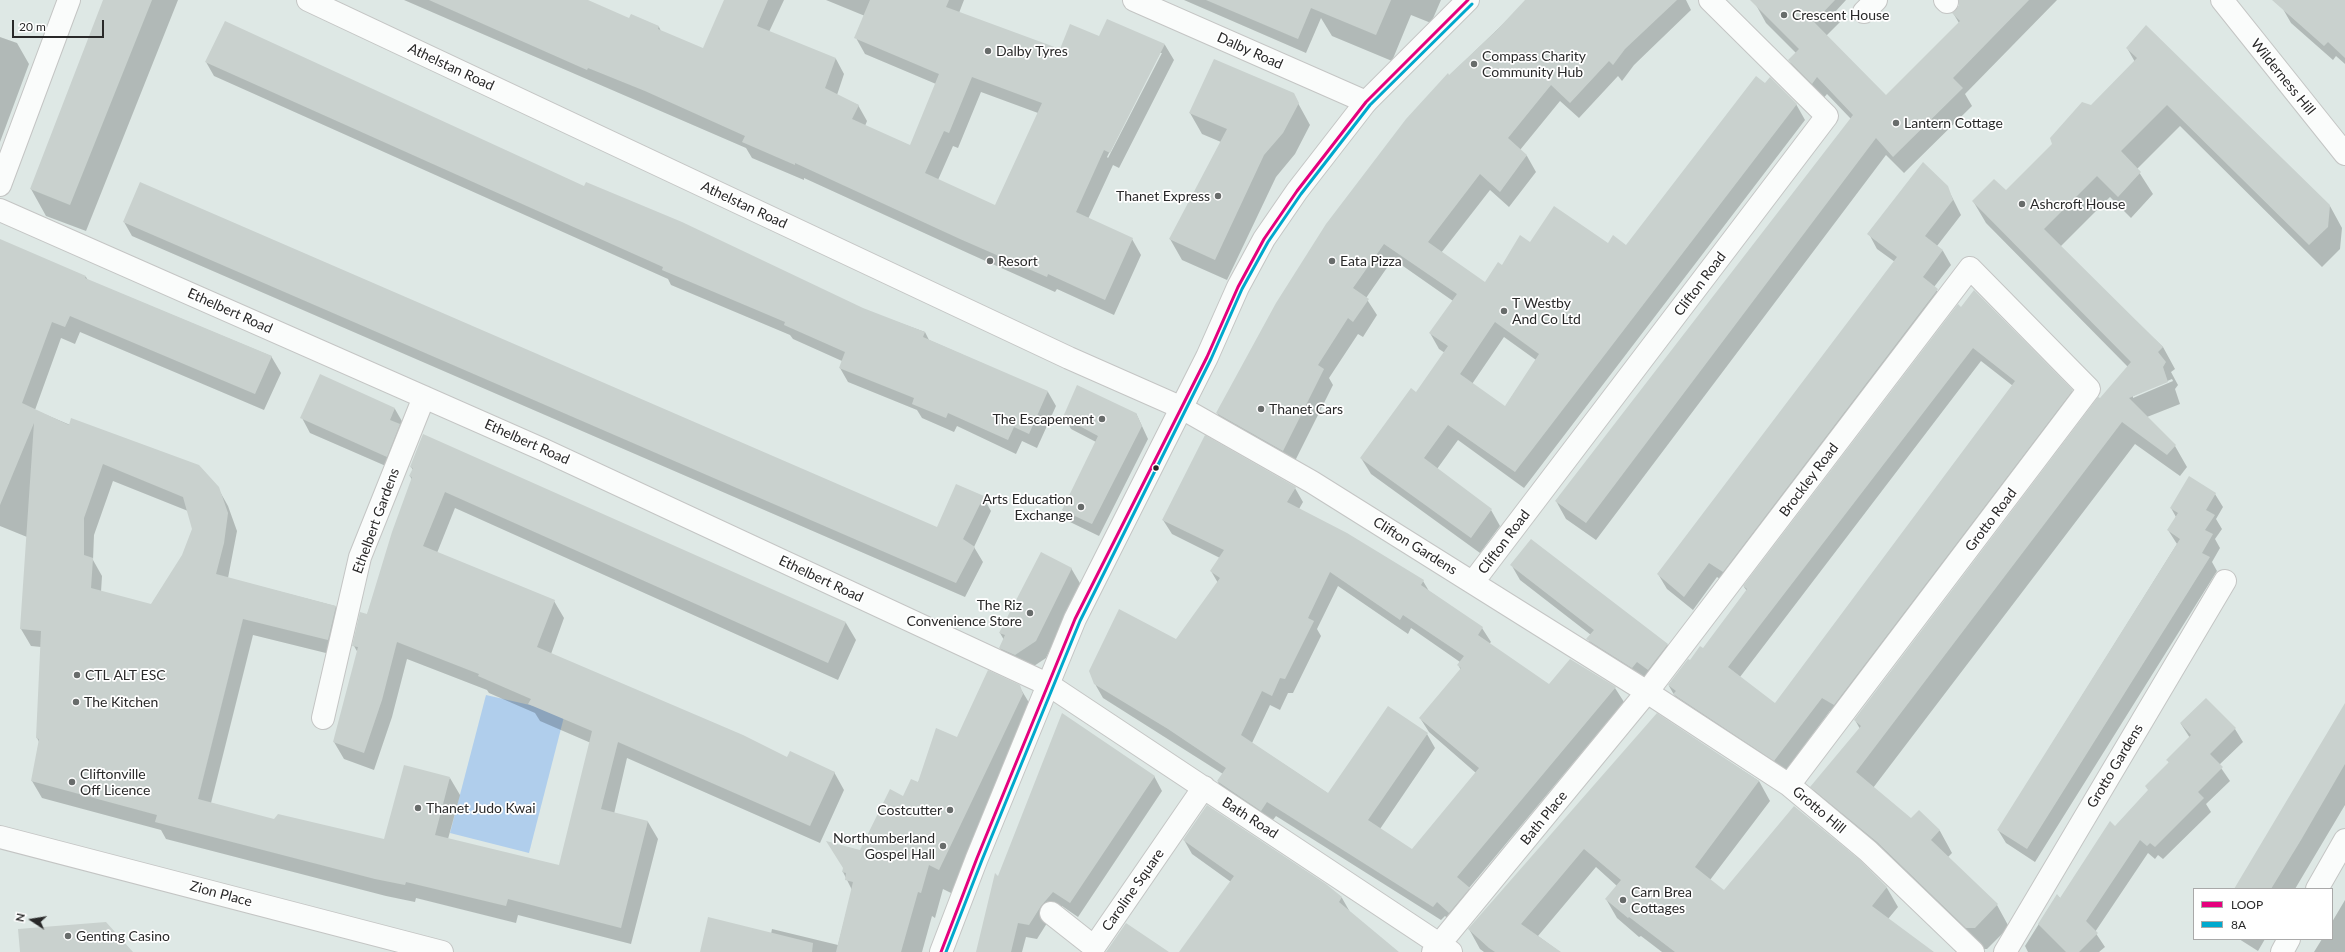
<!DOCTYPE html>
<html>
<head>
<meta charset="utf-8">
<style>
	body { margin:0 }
	#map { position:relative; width:2345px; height:952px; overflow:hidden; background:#dee8e5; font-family:Lato,sans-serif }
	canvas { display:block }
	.legend { position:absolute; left:2193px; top:888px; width:140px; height:52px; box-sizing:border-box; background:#fff; border:1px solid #a9a9a9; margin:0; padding:5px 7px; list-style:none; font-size:12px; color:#292929 }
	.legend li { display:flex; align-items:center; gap:8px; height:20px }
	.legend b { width:20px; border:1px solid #a9a9a9 }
	.north { position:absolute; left:12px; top:900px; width:40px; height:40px; -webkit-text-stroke:3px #fff; paint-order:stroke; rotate:282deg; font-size:11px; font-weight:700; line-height:16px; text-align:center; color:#292929 }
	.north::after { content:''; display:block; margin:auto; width:14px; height:18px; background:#292929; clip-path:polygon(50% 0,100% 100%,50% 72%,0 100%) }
	.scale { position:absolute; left:12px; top:20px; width:92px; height:18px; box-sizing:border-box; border:2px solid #292929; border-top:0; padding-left:5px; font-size:12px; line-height:14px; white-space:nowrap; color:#292929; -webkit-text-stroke:3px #fff; paint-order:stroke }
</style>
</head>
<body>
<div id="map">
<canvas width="2345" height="952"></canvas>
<ul class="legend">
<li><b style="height:5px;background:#e5007d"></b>LOOP</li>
<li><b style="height:5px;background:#00a9ce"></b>8A</li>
</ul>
<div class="north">N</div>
<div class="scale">20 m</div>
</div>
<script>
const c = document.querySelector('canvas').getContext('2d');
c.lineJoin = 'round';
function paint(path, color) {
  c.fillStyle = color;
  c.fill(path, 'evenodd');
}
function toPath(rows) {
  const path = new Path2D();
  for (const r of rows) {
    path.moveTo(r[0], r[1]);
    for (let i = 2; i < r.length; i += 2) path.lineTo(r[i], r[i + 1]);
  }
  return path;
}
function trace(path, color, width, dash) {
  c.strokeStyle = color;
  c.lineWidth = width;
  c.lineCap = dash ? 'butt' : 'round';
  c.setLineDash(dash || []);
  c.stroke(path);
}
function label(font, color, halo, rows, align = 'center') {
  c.font = font + ' Lato,sans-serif';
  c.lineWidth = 3.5;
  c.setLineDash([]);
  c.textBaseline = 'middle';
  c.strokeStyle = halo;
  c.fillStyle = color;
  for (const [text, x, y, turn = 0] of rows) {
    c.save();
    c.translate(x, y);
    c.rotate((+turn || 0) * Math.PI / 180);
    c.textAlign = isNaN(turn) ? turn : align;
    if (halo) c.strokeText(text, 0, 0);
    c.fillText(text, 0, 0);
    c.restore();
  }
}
paint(toPath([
	[486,695,565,713,529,853,450,833]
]), '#b0ceec');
paint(toPath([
	[104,0,178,0,86,231,46,216,31,189],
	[404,0,585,0,629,20,631,15,659,27,661,31,703,50,725,0,784,0,769,32,836,59,844,74,837,95,858,105,867,121,865,126,911,146,936,84,865,54,856,38,865,16,826,0,964,0,959,13,1060,50,1100,37,1107,21,1165,45,1174,60,1119,168,1113,165,1088,219,1132,239,1141,255,1114,315,1057,289,1055,292,970,254,804,178,804,180,752,158,746,148],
	[1160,53,1162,53,1108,158,1107,157],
	[981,92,1038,113,996,207,938,180,953,146,958,148],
	[1184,0,1441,0,1431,23,1411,15,1392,61,1332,36,1321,18,1306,53],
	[1528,0,1686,0,1691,10,1634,65,1622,81,1618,76,1579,118,1560,101,1520,150,1527,156,1536,172,1509,207,1490,190,1441,253,1485,284,1531,243,1609,244,1626,246,1796,104,1805,120,1524,488,1458,440,1437,469,1491,510,1500,526,1480,553,1371,474,1361,458,1416,393,1445,353,1439,349,1430,333,1453,301,1393,259,1366,298,1377,315,1363,337,1358,334,1329,378,1333,385,1292,467,1226,429,1217,413,1449,76],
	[1504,337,1536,360,1505,407,1472,384],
	[1761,0,1846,0,1835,12,1840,22,1826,36,1886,97,1959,23,1953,13,1957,11,1961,0,2057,0,1965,94,1972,106,1904,173,1886,155,1596,540,1566,519,1556,501,1851,119,1827,94,1822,100,1799,77,1789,60,1796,53,1766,23,1756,5],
	[2291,0,2345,0,2345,64,2336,56,2333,60,2291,23,2283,9],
	[0,37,17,43,29,64,0,142],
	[2127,48,2330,206,2342,228,2340,249,2322,267,2180,126,2137,169,2153,194,2131,218,2110,197,2060,247,2163,347,2175,369,2171,372,2178,385,2175,389,2180,404,2147,417,2175,446,2187,467,2180,476,2135,444,1873,788,1911,820,1919,812,1940,831,1952,853,1947,858,1997,905,2009,927,1987,949,1979,949,1824,808,1812,787,1860,729,1855,720,2100,400,2128,367,1986,223,1973,201,2006,191,2135,62],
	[2172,379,2173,381,2133,398,2133,396],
	[206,62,584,188,862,309,925,332,929,340,1048,392,1056,406,1037,448,1022,441,1016,454,957,426,954,432,922,418,917,410,848,382,840,368,842,361,793,339,790,335,671,285,668,279,214,76],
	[1293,94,1310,125,1295,154,1276,177,1227,280,1182,260,1170,239,1221,142,1202,134,1190,113],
	[1947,187,1961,215,1937,246,1943,251,1951,265,1934,287,1946,304,1731,586,1717,577,1693,610,1667,589,1658,574,1895,262,1877,249,1869,234],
	[124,222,938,528,983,497,991,511,974,547,983,562,965,597,132,236],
	[4,242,86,277,88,280,271,356,281,373,264,410,80,332,75,344,61,338,35,410,218,488,228,506,237,531,228,578,335,606,345,624,338,656,253,635,211,803,274,820,385,840,450,778,460,795,448,839,560,866,591,743,540,721,535,713,489,693,487,690,407,659,392,717,374,770,344,759,334,742,358,653,354,646,367,615,412,480,410,476,413,470,411,467,423,436,846,623,856,640,838,680,455,508,437,553,554,601,564,618,551,654,788,758,834,772,844,790,820,843,627,758,614,814,648,822,658,839,631,944,518,915,516,923,416,898,415,902,386,896,166,839,161,830,42,798,32,781,39,742,37,738,41,647,31,646,21,629,27,537,0,526,0,251],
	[113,481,188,511,193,529,183,555,151,605,101,592,102,576,93,560,94,535],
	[1958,306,2072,391,2080,405,1842,719,1830,711,1783,774,1677,700,1669,686,1703,650,1747,591,1744,587],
	[1981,361,2013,386,1776,705,1740,677],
	[321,376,395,409,403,423,395,470,310,433,302,418],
	[1136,413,1148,439,1099,536,1070,522,1063,510,1096,442,1071,429,1064,417],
	[1295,488,1303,502,1299,509,1423,581,1429,591,1482,628,1491,642,1489,644,1549,686,1570,660,1615,688,1624,702,1469,888,1477,903,1458,927,1445,916,1441,920,1276,816,1269,825,1226,796,1218,782,1223,774,1103,698,1095,684,1177,641,1218,583,1211,571,1220,558,1172,534,1163,520],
	[1338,586,1408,634,1411,628,1460,662,1458,665,1461,670,1420,718,1429,732,1476,773,1412,850,1380,829,1435,748,1427,734,1329,794,1252,743,1270,705,1280,710,1288,693,1293,693,1321,636,1317,629],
	[2215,494,2223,507,2216,519,2222,529,2215,539,2220,548,2212,562,2217,571,2035,862,2006,843,1998,830,2177,544,2168,530,2176,517,2171,508],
	[1512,566,1667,644,1676,659,1641,682,1596,654,1588,639,1591,635,1520,580],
	[1071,568,1081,585,1046,658,1025,672,1010,665,1000,648,1004,640,1000,633],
	[1019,686,1034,711,953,894,943,889,935,918,932,916,922,952,701,952,771,934,772,929,838,945,852,890,843,872,904,797,958,739],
	[2206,699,2235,729,2243,742,2219,765,2230,781,2206,804,2211,812,2163,859,2158,855,2155,859,2148,853,2095,932,2105,947,2099,952,2028,952,2025,946,2057,895,2061,899,2115,827,2149,791,2146,786,2169,763,2168,760,2190,738,2181,724],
	[2345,706,2345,805,2295,889,2235,889],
	[1657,715,1759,781,1770,801,1710,880,1724,891,1859,861,1887,888,1898,907,1888,919,1928,952,1662,952,1641,936,1639,937,1617,918,1606,899,1617,886,1596,867,1538,936,1560,952,1484,952,1480,949,1469,929],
	[1154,776,1162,791,1078,917,1062,906,1049,920,1037,939,1026,937,1022,952,977,952,999,878],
	[1184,840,1326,885,1342,898,1350,912,1396,952,1181,952,1231,882,1192,854],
	[2345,900,2345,952,2314,952,2322,939,2332,939,2332,922],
	[2239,939,2265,939,2258,951]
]), '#0003');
paint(toPath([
	[103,0,152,0,70,205,30,189],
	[429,0,588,0,629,18,631,14,659,26,658,29,703,48,724,0,768,0,757,26,836,58,825,88,859,105,852,119,910,145,939,74,854,38,870,0,949,0,946,7,1060,49,1070,24,1099,36,1107,19,1165,44,1110,153,1104,150,1076,212,1133,238,1105,300,1048,274,1047,277,960,239,795,163,795,165,742,142,745,136,645,91,588,68,587,70],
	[972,77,1042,103,995,205,925,173,944,131,949,133],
	[1206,0,1391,0,1376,35,1311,8,1298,39],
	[1525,0,1677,0,1625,49,1613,65,1609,61,1570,103,1551,85,1508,138,1527,155,1500,192,1480,174,1428,242,1485,282,1498,262,1502,265,1520,235,1530,242,1554,206,1608,243,1613,235,1626,245,1756,76,1765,83,1770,77,1797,104,1515,472,1448,425,1424,458,1492,509,1471,538,1360,458,1411,388,1416,392,1448,346,1429,333,1457,294,1384,244,1353,288,1369,299,1353,322,1348,318,1318,365,1324,369,1283,451,1216,413,1276,303,1326,224,1406,119,1448,73,1449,75,1496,31],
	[1495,322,1539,354,1505,406,1460,374],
	[1750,0,1835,0,1814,22,1886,95,1960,21,1952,13,1959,6,1959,0,2029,0,1953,78,1963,88,1893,157,1876,138,1586,523,1555,501,1853,115,1817,77,1812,84,1788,60,1799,49],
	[2272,0,2345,0,2345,58,2328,42,2324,46],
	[225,21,584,186,586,182,682,222,863,308,925,332,923,337,1048,391,1029,434,1014,427,1008,440,948,413,946,418,912,404,914,398,839,368,845,352,784,325,785,322,662,270,663,267,205,62],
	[2146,25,2330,205,2328,227,2309,245,2167,105,2121,151,2141,172,2118,197,2097,176,2044,229,2163,347,2158,352,2166,362,2163,367,2168,382,2129,398,2176,445,2167,455,2122,422,1856,772,1911,818,1919,810,1940,830,1931,840,1998,904,1975,928,1966,928,1877,842,1810,787,1861,726,1854,720,2098,397,2100,398,2131,362,1972,201,1994,179,2006,190,2052,144,2050,138,2082,102,2091,105,2137,58,2126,48],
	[1214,59,1294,93,1299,103,1283,133,1264,155,1215,260,1169,239,1227,129,1189,113],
	[1923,162,1948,186,1953,200,1925,236,1943,250,1923,277,1938,289,1723,572,1709,563,1684,597,1657,574,1897,257,1867,234],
	[140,182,937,527,956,484,984,496,963,539,975,547,956,583,123,222],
	[0,239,86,276,85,278,272,356,255,394,70,316,65,327,52,322,22,403,69,425,71,418,199,465,219,487,228,513,224,543,216,574,336,606,328,640,243,619,198,799,274,819,278,814,384,839,404,765,450,777,435,835,559,865,592,731,528,704,531,699,478,676,479,674,397,642,382,700,364,753,333,742,358,647,352,646,360,612,367,614,392,532,412,477,409,476,413,468,410,467,423,434,846,622,828,663,445,492,423,546,555,600,537,647,743,735,787,757,790,751,835,772,810,826,618,742,601,809,648,821,621,928,508,899,506,906,406,882,405,885,375,879,155,822,157,815,31,781,39,739,36,738,41,631,20,629,34,423,0,505],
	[103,464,183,497,192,529,182,555,151,604,91,588,93,558,84,555,84,518],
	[1974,290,2073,390,1834,705,1822,698,1774,761,1673,694,1676,691,1668,685,1688,659,1690,660,1700,646,1703,648,1747,589,1743,586,1958,304,1961,307],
	[1973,348,2015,381,1775,703,1728,667],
	[320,374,395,408,390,420,400,424,387,457,300,418],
	[1077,385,1136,413,1142,426,1092,524,1062,510,1098,436,1063,417],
	[1205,435,1296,487,1287,502,1347,533,1424,580,1421,585,1483,627,1478,635,1549,684,1570,659,1616,687,1457,877,1470,888,1449,913,1437,902,1433,907,1267,802,1261,811,1217,781,1226,768,1168,729,1094,684,1089,671,1119,609,1176,639,1220,578,1210,571,1224,550,1162,520],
	[1330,572,1400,620,1403,615,1464,656,1457,665,1461,668,1419,718,1479,768,1412,849,1368,820,1428,733,1388,706,1328,793,1241,735,1262,691,1272,696,1280,678,1285,679,1314,621,1308,618],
	[2189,476,2216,493,2206,510,2215,515,2205,530,2213,534,2202,553,2210,557,2027,849,1997,830,2180,539,2167,530,2178,513,2170,508],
	[1531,539,1668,644,1648,670,1637,662,1632,668,1586,639,1594,630,1510,565],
	[1041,552,1072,568,1036,641,1015,655,999,648,1005,635,999,633],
	[988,670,1020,685,1023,694,939,870,929,865,921,893,918,892,901,952,836,952,853,882,845,880,846,873,842,872,843,868,826,841,860,850,890,789,903,796,911,779,918,782,936,728,957,737],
	[2206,698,2236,728,2210,754,2223,767,2198,792,2204,798,2155,847,2150,843,2147,846,2140,840,2086,921,2098,933,2079,952,2066,952,2038,924,2057,894,2060,898,2110,821,2115,826,2148,790,2145,786,2169,762,2166,760,2191,735,2180,723],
	[2345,703,2345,764,2301,840,2271,889,2234,889],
	[1062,713,1155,776,1070,903,1053,892,1041,906,1029,925,1018,923,1011,952,976,952,995,873,998,876],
	[1657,713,1759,781,1695,867,1724,890,1794,806,1860,860,1887,887,1872,906,1934,952,1675,952,1629,917,1628,918,1605,899,1621,880,1584,849,1521,924,1561,952,1495,952,1489,948,1468,929],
	[1207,805,1326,884,1342,897,1339,902,1399,952,1179,952,1234,876,1183,840],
	[708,917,813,943,812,952,700,952],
	[106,922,133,952,20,952,18,929],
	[1126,923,1169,952,1106,952]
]), '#c9d1ce');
const minor = toPath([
	[308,0,1069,358,1180,407,1312,482,1647,692,1789,785,1868,851,1973,952],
	[1134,0,1366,102],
	[1945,0,1947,2],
	[2222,0,2345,154],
	[1864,12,1876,0],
	[0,210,544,450,1049,685,1451,952],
	[1473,582,1827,116,1710,0],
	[323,718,360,557,424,397],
	[0,837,442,952],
	[1051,913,1094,947,1204,787],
	[1433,952,1647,692,1970,268,2089,389,1789,785],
	[2005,952,2225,581]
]);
const tertiary = toPath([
	[2317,889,2345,840],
	[2282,952,2289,939]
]);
const secondary = toPath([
	[0,185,69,0],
	[941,952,977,858,1075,619,1207,357,1238,287,1264,239,1297,191,1366,102,1468,0]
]);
trace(minor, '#c4c5c4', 24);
trace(tertiary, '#c4c5c4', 24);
trace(secondary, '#c4c5c4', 24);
trace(minor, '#fafcfb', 22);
trace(tertiary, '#fafcfb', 22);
trace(secondary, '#fafcfb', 22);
trace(toPath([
	[941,952,977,858,1075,619,1207,357,1238,287,1264,239,1297,191,1366,102,1468,0]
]), '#e5007d', 3);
trace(toPath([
	[946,952,982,860,1080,621,1211,359,1242,289,1268,242,1301,194,1370,105,1472,4]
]), '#00a9ce', 3);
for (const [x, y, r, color] of [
	[1784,15,4,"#686c6b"],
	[988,51,4,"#686c6b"],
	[1474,64,4,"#686c6b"],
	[1896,123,4,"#686c6b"],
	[1218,196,4,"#686c6b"],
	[2022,204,4,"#686c6b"],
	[990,261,4,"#686c6b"],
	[1332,261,4,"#686c6b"],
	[1504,311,4,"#686c6b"],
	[1261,409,4,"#686c6b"],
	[1102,419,4,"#686c6b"],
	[1156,468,3.5,"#292929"],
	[1081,507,4,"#686c6b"],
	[1030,613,4,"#686c6b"],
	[77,675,4,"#686c6b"],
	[76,702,4,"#686c6b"],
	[72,782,4,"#686c6b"],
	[418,808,4,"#686c6b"],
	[950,810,4,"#686c6b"],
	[943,846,4,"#686c6b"],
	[1623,900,4,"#686c6b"],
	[68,936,4,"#686c6b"]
]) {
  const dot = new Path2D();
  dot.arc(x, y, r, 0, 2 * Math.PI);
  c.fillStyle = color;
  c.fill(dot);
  trace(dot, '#fff', 1.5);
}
label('14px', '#292929', '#fff', [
	["Crescent House",1792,15],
	["Dalby Tyres",996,51],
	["Compass Charity",1482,56],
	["Community Hub",1482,72],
	["Lantern Cottage",1904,123],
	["Thanet Express",1210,196,"right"],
	["Ashcroft House",2030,204],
	["Resort",998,261],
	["Eata Pizza",1340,261],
	["T Westby",1512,303],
	["And Co Ltd",1512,319],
	["Thanet Cars",1269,409],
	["The Escapement",1094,419,"right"],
	["Arts Education",1073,499,"right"],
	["Exchange",1073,515,"right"],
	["The Riz",1022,605,"right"],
	["Convenience Store",1022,621,"right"],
	["CTL ALT ESC",85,675],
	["The Kitchen",84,702],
	["Cliftonville",80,774],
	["Off Licence",80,790],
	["Thanet Judo Kwai",426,808],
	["Costcutter",942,810,"right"],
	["Northumberland",935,838,"right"],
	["Gospel Hall",935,854,"right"],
	["Carn Brea",1631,892],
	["Cottages",1631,908],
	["Genting Casino",76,936]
], 'left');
label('14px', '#292929', '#fff', [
	["Dalby Road",1250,51,24],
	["Athelstan Road",451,67,25],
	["Wilderness Hill",2283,77,51],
	["Athelstan Road",744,205,25],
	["Clifton Road",1700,284,-53],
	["Ethelbert Road",230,311,24],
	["Ethelbert Road",527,442,24],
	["Brockley Road",1809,480,-53],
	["Grotto Road",1991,520,-53],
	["Ethelbert Gardens",376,521,-70],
	["Clifton Road",1504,542,-53],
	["Clifton Gardens",1415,546,32],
	["Ethelbert Road",821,579,25],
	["Grotto Gardens",2115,766,-59],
	["Grotto Hill",1819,810,40],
	["Bath Road",1250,818,33],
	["Bath Place",1544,818,-51],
	["Caroline Square",1133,890,-55],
	["Zion Place",221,894,15]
]);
</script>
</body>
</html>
